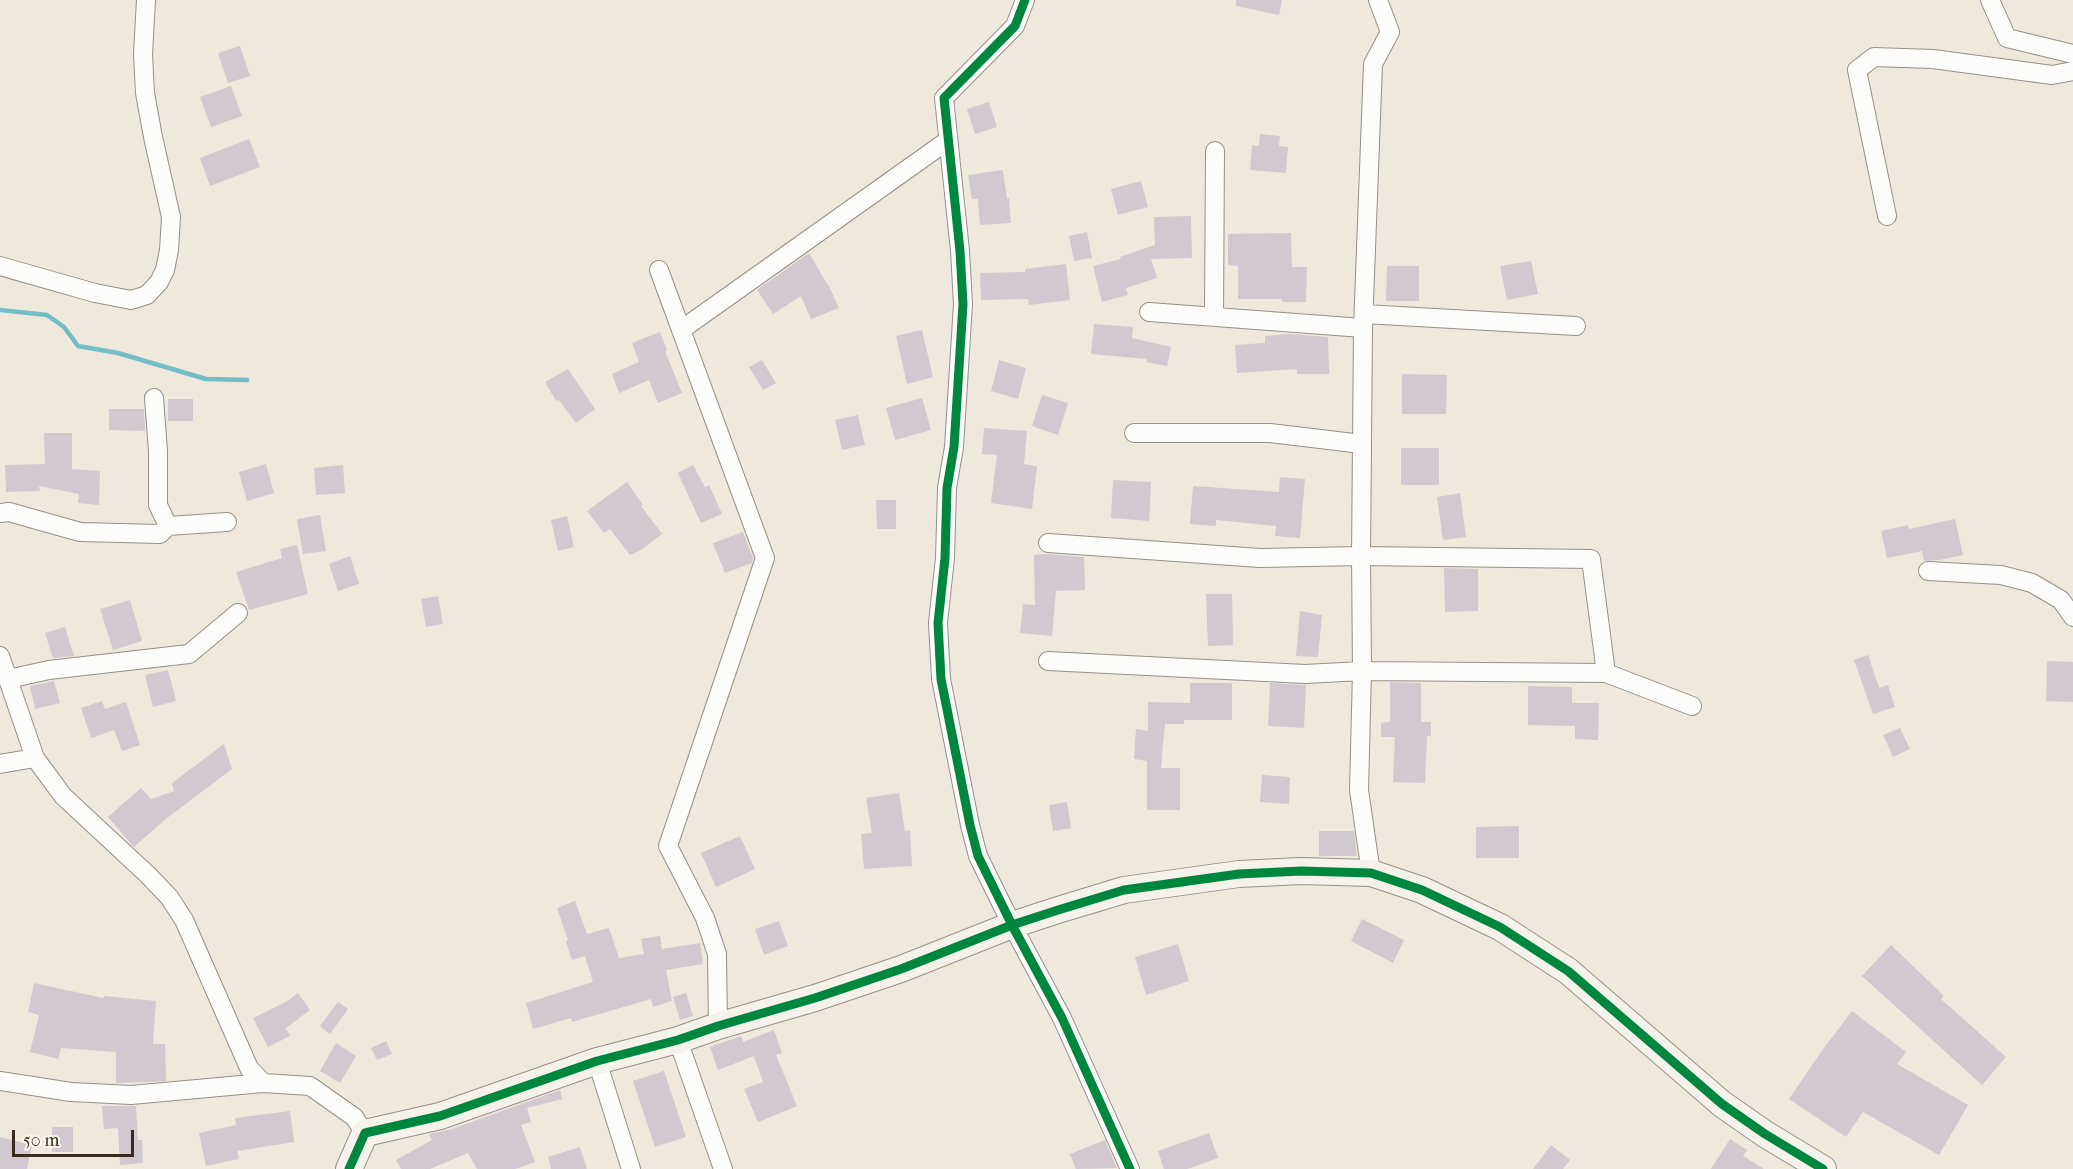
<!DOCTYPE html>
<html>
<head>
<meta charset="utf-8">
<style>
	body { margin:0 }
	#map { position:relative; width:2073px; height:1169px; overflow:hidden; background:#eee8dd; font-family:"IM FELL French Canon",serif }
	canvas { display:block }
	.scale { position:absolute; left:12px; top:1130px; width:122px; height:27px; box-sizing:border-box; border:3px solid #3b2a1e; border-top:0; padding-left:8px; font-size:18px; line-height:21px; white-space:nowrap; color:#3b2a1e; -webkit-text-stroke:4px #fbf7ec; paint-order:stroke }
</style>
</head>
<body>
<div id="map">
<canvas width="2073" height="1169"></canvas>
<div class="scale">50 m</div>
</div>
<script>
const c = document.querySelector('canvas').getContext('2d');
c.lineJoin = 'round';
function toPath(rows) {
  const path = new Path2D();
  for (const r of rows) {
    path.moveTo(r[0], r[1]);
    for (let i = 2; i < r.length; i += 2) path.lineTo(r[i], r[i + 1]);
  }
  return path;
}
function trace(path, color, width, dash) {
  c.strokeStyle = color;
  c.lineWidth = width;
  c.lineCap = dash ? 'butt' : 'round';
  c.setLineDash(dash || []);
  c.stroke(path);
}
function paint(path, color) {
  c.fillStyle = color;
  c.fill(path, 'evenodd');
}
trace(toPath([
	[0,310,47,315,64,327,78,346,118,353,206,379,247,380]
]), '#72bec4', 4.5);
paint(toPath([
	[1236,0,1282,0,1279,15,1236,6],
	[240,46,250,76,228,83,218,53],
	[231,86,242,116,211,127,200,97],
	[989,102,997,127,975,134,967,109],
	[1260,134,1280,136,1279,146,1288,147,1286,173,1250,170,1252,145,1259,146],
	[249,139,260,167,210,186,200,158],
	[1003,170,1007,199,1009,198,1011,223,980,225,978,199,972,199,968,175],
	[1141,181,1148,207,1118,215,1111,189],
	[1191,216,1192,258,1151,259,1157,278,1126,288,1128,295,1102,302,1093,266,1121,259,1120,257,1155,245,1154,217],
	[1087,232,1092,258,1074,261,1069,236],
	[1291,233,1292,267,1307,267,1306,302,1282,302,1282,299,1238,299,1238,266,1228,265,1228,234],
	[809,253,827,284,828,284,839,308,811,319,801,296,773,314,757,290],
	[1531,261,1538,294,1507,300,1500,266],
	[1066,264,1070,300,1029,305,1028,299,981,300,980,273,1025,272,1025,269],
	[1387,266,1419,266,1419,301,1386,301],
	[1094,324,1133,327,1132,338,1171,347,1167,366,1146,362,1147,359,1091,354],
	[922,330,933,377,907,384,896,336],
	[660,332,667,350,665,351,682,393,658,403,649,380,619,393,612,374,639,362,632,343],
	[1289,334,1328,337,1329,374,1297,374,1297,369,1237,373,1235,345,1265,343,1265,336],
	[762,360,776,383,763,390,749,367],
	[999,360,1026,368,1018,399,991,391],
	[568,369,595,409,576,423,559,400,556,401,545,382],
	[1402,374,1447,375,1446,414,1402,414],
	[1042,395,1068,403,1058,435,1032,426],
	[922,398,931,430,895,440,886,408],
	[168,399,193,399,193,421,168,421],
	[109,409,144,409,145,431,109,430],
	[858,415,865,445,842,450,835,420],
	[984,428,1027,431,1024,464,1037,466,1032,509,991,503,997,455,982,454],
	[44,433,72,433,72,469,100,471,99,505,78,503,79,494,39,486,40,491,6,492,5,465,45,464],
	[1401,448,1439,448,1439,485,1401,485],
	[266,464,274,493,247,501,239,472],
	[343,465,345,493,316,495,314,468],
	[693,465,705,487,709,485,722,514,701,523,678,473],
	[1280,477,1305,479,1300,538,1275,536,1276,526,1216,520,1216,526,1190,524,1193,486,1279,492],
	[1113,480,1151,482,1149,521,1111,518],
	[627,482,643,505,641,506,662,534,641,550,630,555,610,529,604,533,587,511],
	[1460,493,1466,537,1443,540,1437,497],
	[876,500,896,500,896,529,877,529],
	[320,515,326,551,303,554,297,519],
	[567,516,574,547,558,551,551,520],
	[1955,519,1963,555,1940,560,1924,561,1922,551,1887,558,1881,531,1908,525,1909,529],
	[743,532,753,558,752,563,725,573,713,543],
	[297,545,308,594,249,610,236,572,282,558,280,549],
	[1049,554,1084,557,1085,590,1056,591,1052,636,1020,633,1023,604,1035,605,1034,555],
	[350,556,359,584,338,591,329,564],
	[1444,568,1478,569,1478,611,1445,612],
	[1206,594,1232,594,1233,645,1208,646],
	[438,596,443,624,426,627,421,599],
	[130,600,142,641,113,650,100,609],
	[1300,611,1322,615,1318,657,1296,656],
	[65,627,74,656,53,658,45,633],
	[1868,655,1879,688,1888,685,1895,707,1873,714,1854,660],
	[2047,661,2073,662,2073,702,2046,701],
	[168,670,176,701,153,707,145,675],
	[54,681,60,703,35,709,30,686],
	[1390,682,1421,683,1421,722,1431,722,1431,736,1427,736,1425,783,1393,782,1395,737,1381,737,1381,723,1390,722],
	[1190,683,1232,683,1232,720,1184,720,1184,724,1165,724,1161,768,1180,768,1180,810,1147,810,1147,761,1134,759,1136,729,1148,731,1148,702,1190,703],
	[1270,683,1306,685,1304,728,1268,726],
	[1528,686,1572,687,1572,703,1599,703,1598,740,1575,739,1575,726,1528,725],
	[102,701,105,709,126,702,140,745,122,751,114,730,91,738,81,708],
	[1900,728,1910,749,1893,757,1883,735],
	[224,744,232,769,167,818,134,847,108,817,141,788,151,799,174,791,172,783],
	[1262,775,1290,777,1289,804,1260,802],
	[899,793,905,831,910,830,912,866,864,869,861,834,872,833,866,798],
	[1067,802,1071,828,1053,831,1049,805],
	[1519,826,1519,858,1476,858,1476,827],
	[1319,831,1354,831,1357,856,1319,856],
	[740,836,755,869,716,887,701,853],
	[575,901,587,934,609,928,619,958,644,954,641,939,660,936,662,949,700,943,703,964,666,970,672,1001,653,1007,651,999,572,1022,571,1018,533,1029,526,1003,593,982,585,956,572,960,566,941,568,940,557,908],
	[1362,919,1404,940,1393,963,1351,941],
	[779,921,788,946,764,955,755,929],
	[1178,944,1189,981,1146,995,1135,957],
	[1891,945,1944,996,1941,999,2006,1057,1982,1085,1862,976],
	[34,983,103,998,104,996,156,1001,153,1044,165,1044,166,1081,116,1083,116,1052,61,1048,58,1059,30,1052,39,1015,28,1012],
	[298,993,310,1010,286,1028,290,1036,268,1047,253,1018,286,1002],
	[686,993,693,1016,680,1020,673,997],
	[338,1002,348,1009,330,1034,320,1026],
	[1852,1011,1906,1052,1897,1064,1968,1105,1939,1155,1863,1112,1846,1137,1789,1099,1821,1052],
	[774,1030,782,1053,776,1055,797,1106,758,1122,744,1089,763,1082,754,1056,718,1070,710,1047,741,1036,743,1042],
	[386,1041,392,1054,377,1060,371,1048],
	[336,1043,356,1056,340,1083,320,1071],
	[664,1071,686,1137,655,1147,633,1081],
	[560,1090,562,1099,527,1108,531,1122,521,1125,535,1162,515,1169,477,1169,468,1153,430,1169,401,1169,396,1160,432,1140,429,1134,452,1129],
	[102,1106,136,1106,138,1140,142,1140,143,1163,120,1165,118,1128,104,1129],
	[290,1111,294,1142,237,1151,239,1159,206,1166,199,1133,236,1125,235,1118],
	[52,1127,73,1127,73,1152,52,1152],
	[1209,1133,1218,1158,1187,1169,1164,1169,1158,1151],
	[0,1137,32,1145,27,1169,0,1169],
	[1730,1139,1747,1150,1743,1156,1764,1169,1711,1169],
	[1105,1140,1117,1168,1076,1169,1070,1154],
	[1551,1145,1570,1160,1563,1169,1533,1169],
	[580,1147,587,1169,551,1169,548,1157]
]), '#d2c8d0');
const street = toPath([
	[1025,0,1015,26,944,98,960,251,963,304,954,447,947,488,945,558,938,623,941,679,970,825,978,856,1012,925,1062,1018,1130,1169],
	[1990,0,2007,38,2073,54],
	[1887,216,1857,70,1874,57,1933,59,2052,75,2073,71],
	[0,266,95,293,131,300,147,295,159,282,165,270,169,250,171,217,153,137,145,93,143,54,146,0],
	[659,270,765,558,668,846,705,918,717,954,718,1026],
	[1149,312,1363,328],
	[1364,314,1576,326],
	[1214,317,1215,151],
	[681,330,947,141],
	[154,398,158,451,158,505,168,526],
	[1134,433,1270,433,1362,444],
	[0,513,9,512,80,532,160,534,168,526,227,522],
	[1048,543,1260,558,1361,556,1591,559,1606,673],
	[1928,571,2001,575,2032,583,2061,600,2073,617],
	[0,656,35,758,63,796,148,875,169,897,184,920,249,1068,263,1083,310,1086,354,1117,365,1133],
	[1048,661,1305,674,1362,671,1606,673,1692,706],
	[8,679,49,670,189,654,238,613],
	[0,764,35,758],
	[1371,873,1359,790,1362,671,1361,556,1363,328,1373,64,1390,32,1378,0],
	[678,1040,723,1169],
	[597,1061,631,1169],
	[0,1081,71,1092,131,1095,263,1083]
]);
const secondary = toPath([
	[349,1169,365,1133,440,1116,597,1061,678,1040,718,1026,815,998,901,969,1012,925,1058,910,1124,890,1239,874,1301,871,1371,873,1422,890,1500,927,1568,971,1722,1104,1765,1134,1823,1169]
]);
trace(street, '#969088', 20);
trace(secondary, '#969088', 28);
trace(street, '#fcfcfa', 18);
trace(secondary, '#f5f1eb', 26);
trace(toPath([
	[1025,0,1015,26,944,98,960,251,963,304,954,447,947,488,945,558,938,623,941,679,970,825,978,856,1012,925,1062,1018,1130,1169],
	[349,1169,365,1133,440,1116,597,1061,678,1040,718,1026,815,998,901,969,1012,925,1058,910,1124,890,1239,874,1301,871,1371,873,1422,890,1500,927,1568,971,1722,1104,1765,1134,1823,1169]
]), '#00873e', 9);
</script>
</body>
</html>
